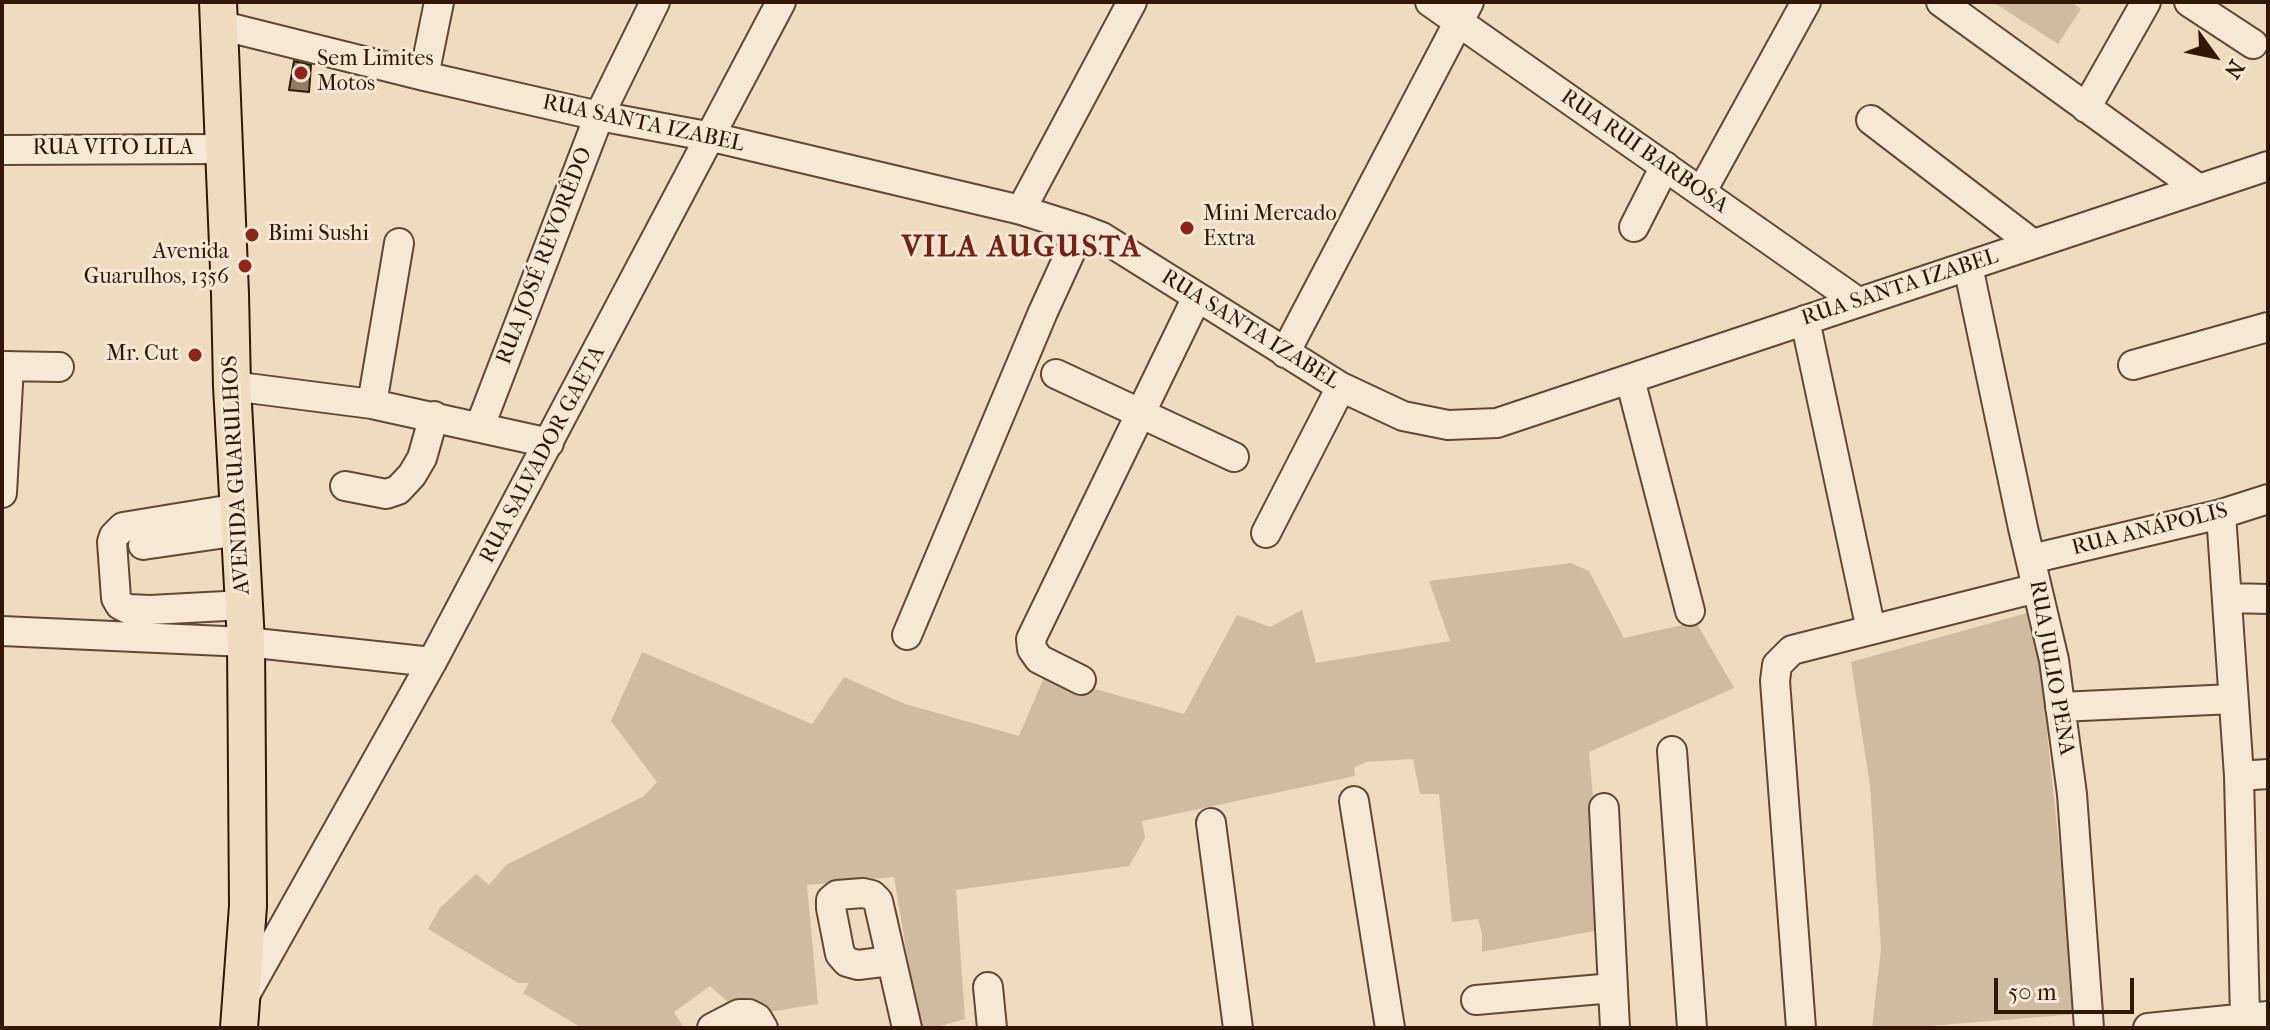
<!DOCTYPE html>
<html>
<head>
<meta charset="utf-8">
<style>
	body { margin:0 }
	#map { position:relative; width:2270px; height:1030px; overflow:hidden; background:#efdcbf; font-family:"IM FELL French Canon",serif }
	canvas { display:block }
	.frame { position:absolute; inset:0; border:4px solid #321704; pointer-events:none }
	.north { position:absolute; left:2174px; top:16px; width:80px; height:80px; -webkit-text-stroke:6px #f5e8d5; paint-order:stroke; rotate:123deg; font-size:22px; font-weight:700; line-height:32px; text-align:center; color:#321704 }
	.north::after { content:''; display:block; margin:auto; width:28px; height:36px; background:#321704; clip-path:polygon(50% 0,100% 100%,50% 72%,0 100%) }
	.scale { position:absolute; left:1994px; top:978px; width:140px; height:36px; box-sizing:border-box; border:4px solid #321704; border-top:0; padding-left:10px; font-size:24px; line-height:28px; white-space:nowrap; color:#321704; -webkit-text-stroke:6px #f5e8d5; paint-order:stroke }
</style>
</head>
<body>
<div id="map">
<canvas width="2270" height="1030"></canvas>
<div class="frame"></div>
<div class="north">N</div>
<div class="scale">50 m</div>
</div>
<script>
const c = document.querySelector('canvas').getContext('2d');
c.lineJoin = 'round';
function paint(path, color) {
  c.fillStyle = color;
  c.fill(path, 'evenodd');
}
function toPath(rows) {
  const path = new Path2D();
  for (const r of rows) {
    path.moveTo(r[0], r[1]);
    for (let i = 2; i < r.length; i += 2) path.lineTo(r[i], r[i + 1]);
  }
  return path;
}
function trace(path, color, width, dash) {
  c.strokeStyle = color;
  c.lineWidth = width;
  c.lineCap = dash ? 'butt' : 'round';
  c.setLineDash(dash || []);
  c.stroke(path);
}
function label(font, color, halo, rows, align = 'center') {
  c.font = font + ' "IM FELL French Canon",serif';
  c.lineWidth = 6;
  c.setLineDash([]);
  c.textBaseline = 'middle';
  c.strokeStyle = halo;
  c.fillStyle = color;
  for (const [text, x, y, turn = 0] of rows) {
    c.save();
    c.translate(x, y);
    c.rotate((+turn || 0) * Math.PI / 180);
    c.textAlign = isNaN(turn) ? turn : align;
    if (halo) c.strokeText(text, 0, 0);
    c.fillText(text, 0, 0);
    c.restore();
  }
}
paint(toPath([
	[1993,2,2071,2,2081,9,2058,44],
	[1571,563,1589,571,1624,638,1696,622,1734,688,1589,752,1605,929,1482,952,1482,933,1478,919,1452,922,1439,794,1420,794,1413,759,1366,762,1354,768,1355,776,1142,821,1145,838,1129,866,956,890,965,1019,934,1028,919,1028,894,877,807,885,818,1004,763,1013,729,1003,710,986,674,1012,684,1028,582,1028,523,993,529,983,518,983,428,929,440,908,476,874,489,885,506,865,644,796,657,782,611,721,642,652,812,724,844,677,905,704,1019,736,1045,675,1184,714,1237,615,1270,627,1302,610,1316,663,1450,641,1429,581],
	[2034,611,2077,1014,1904,1028,1872,1028,1881,949,1870,786,1851,662]
]), '#cfbb9f');
const building = toPath([
	[294,61,311,65,309,92,289,90,294,61]
]);
paint(building, '#947d65');
trace(building, '#321704', 2);
const minor = toPath([
	[1430,2,1858,302],
	[1941,2,2199,189],
	[2189,2,2253,44],
	[219,25,424,76,599,116,712,137,1021,210,1081,229,1102,237,1341,387,1403,416,1448,425,1497,423,2268,166],
	[424,76,439,2],
	[2086,108,2146,2],
	[1871,120,2033,244],
	[2,150,224,149],
	[1702,191,1806,2],
	[1021,210,1132,2],
	[1634,227,1665,166],
	[1968,266,2023,528,2054,660,2072,794,2089,1028],
	[1805,320,1871,630],
	[1285,353,1469,2],
	[2133,365,2268,327],
	[2,366,59,367],
	[1056,374,1234,457],
	[1630,379,1690,611],
	[232,386,372,404,549,443],
	[372,404,399,243],
	[480,426,599,116,655,2],
	[345,486,386,494,398,490,412,475,422,458,434,416],
	[2,493,9,366],
	[239,508,123,527,114,536,112,542,116,598,120,605,128,609,150,610,244,605],
	[2221,514,2239,776,2245,1017],
	[1266,533,1341,387],
	[143,545,240,531],
	[2031,559,2221,514,2268,499],
	[2229,598,2268,599],
	[2,631,246,642,432,662],
	[907,635,1043,312,1081,229],
	[1081,680,1039,659,1032,649,1031,639,1197,297],
	[2060,707,2233,699],
	[1672,751,1692,1028],
	[2239,776,2268,774],
	[1354,801,1390,1028],
	[1604,808,1615,1028],
	[1211,823,1238,1028],
	[890,961,858,965,847,962,840,954,831,908,831,900,837,895,863,893,872,895,878,901,907,1028],
	[988,987,992,1028],
	[244,997,432,662,781,2],
	[1476,1000,1613,988],
	[712,1028,739,1014,749,1014,757,1018,763,1028],
	[1801,1028,1775,681,1777,665,1792,650,2037,588],
	[2148,1028,2268,1016]
]);
const major = toPath([
	[218,2,230,294,232,386,246,642,248,906,239,1028]
]);
trace(minor, '#614833', 32);
trace(major, '#321704', 40);
trace(minor, '#f5e8d5', 28);
trace(major, '#efdcbf', 36);
for (const [x, y, r, color] of [
	[301,73,8,"#8f2418"],
	[1187,228,8,"#8f2418"],
	[252,235,8,"#8f2418"],
	[245,266,8,"#8f2418"],
	[195,355,8,"#8f2418"]
]) {
  const dot = new Path2D();
  dot.arc(x, y, r, 0, 2 * Math.PI);
  c.fillStyle = color;
  c.fill(dot);
  trace(dot, '#f5e8d5', 3);
}
label('22px', '#321704', '#f5e8d5', [
	["Sem Limites",317,60],
	["Motos",317,85],
	["Mini Mercado",1203,215],
	["Extra",1203,240],
	["Bimi Sushi",268,235],
	["Avenida",229,253,"right"],
	["Guarulhos, 1356",229,278,"right"],
	["Mr. Cut",179,355,"right"]
], 'left');
label('22px', '#321704', '#f5e8d5', [
	["RUA SANTA IZABEL",643,124,12],
	["RUA VITO LILA",113,149],
	["RUA RUI BARBOSA",1644,152,35],
	["RUA JOSÉ REVORÊDO",545,256,-69],
	["RUA SANTA IZABEL",1900,288,-18],
	["RUA SANTA IZABEL",1250,330,32],
	["RUA SALVADOR GAETA",543,455,-62],
	["AVENIDA GUARULHOS",237,475,-93],
	["RUA ANÁPOLIS",2150,530,-14],
	["RUA JULIO PENA",2051,668,80]
]);
c.letterSpacing = '2px';
label('bold 30px', '#7a1f14', '#f5e8d5', [
	["VILA AUGUSTA",1022,249]
]);
c.letterSpacing = '0px';
</script>
</body>
</html>
